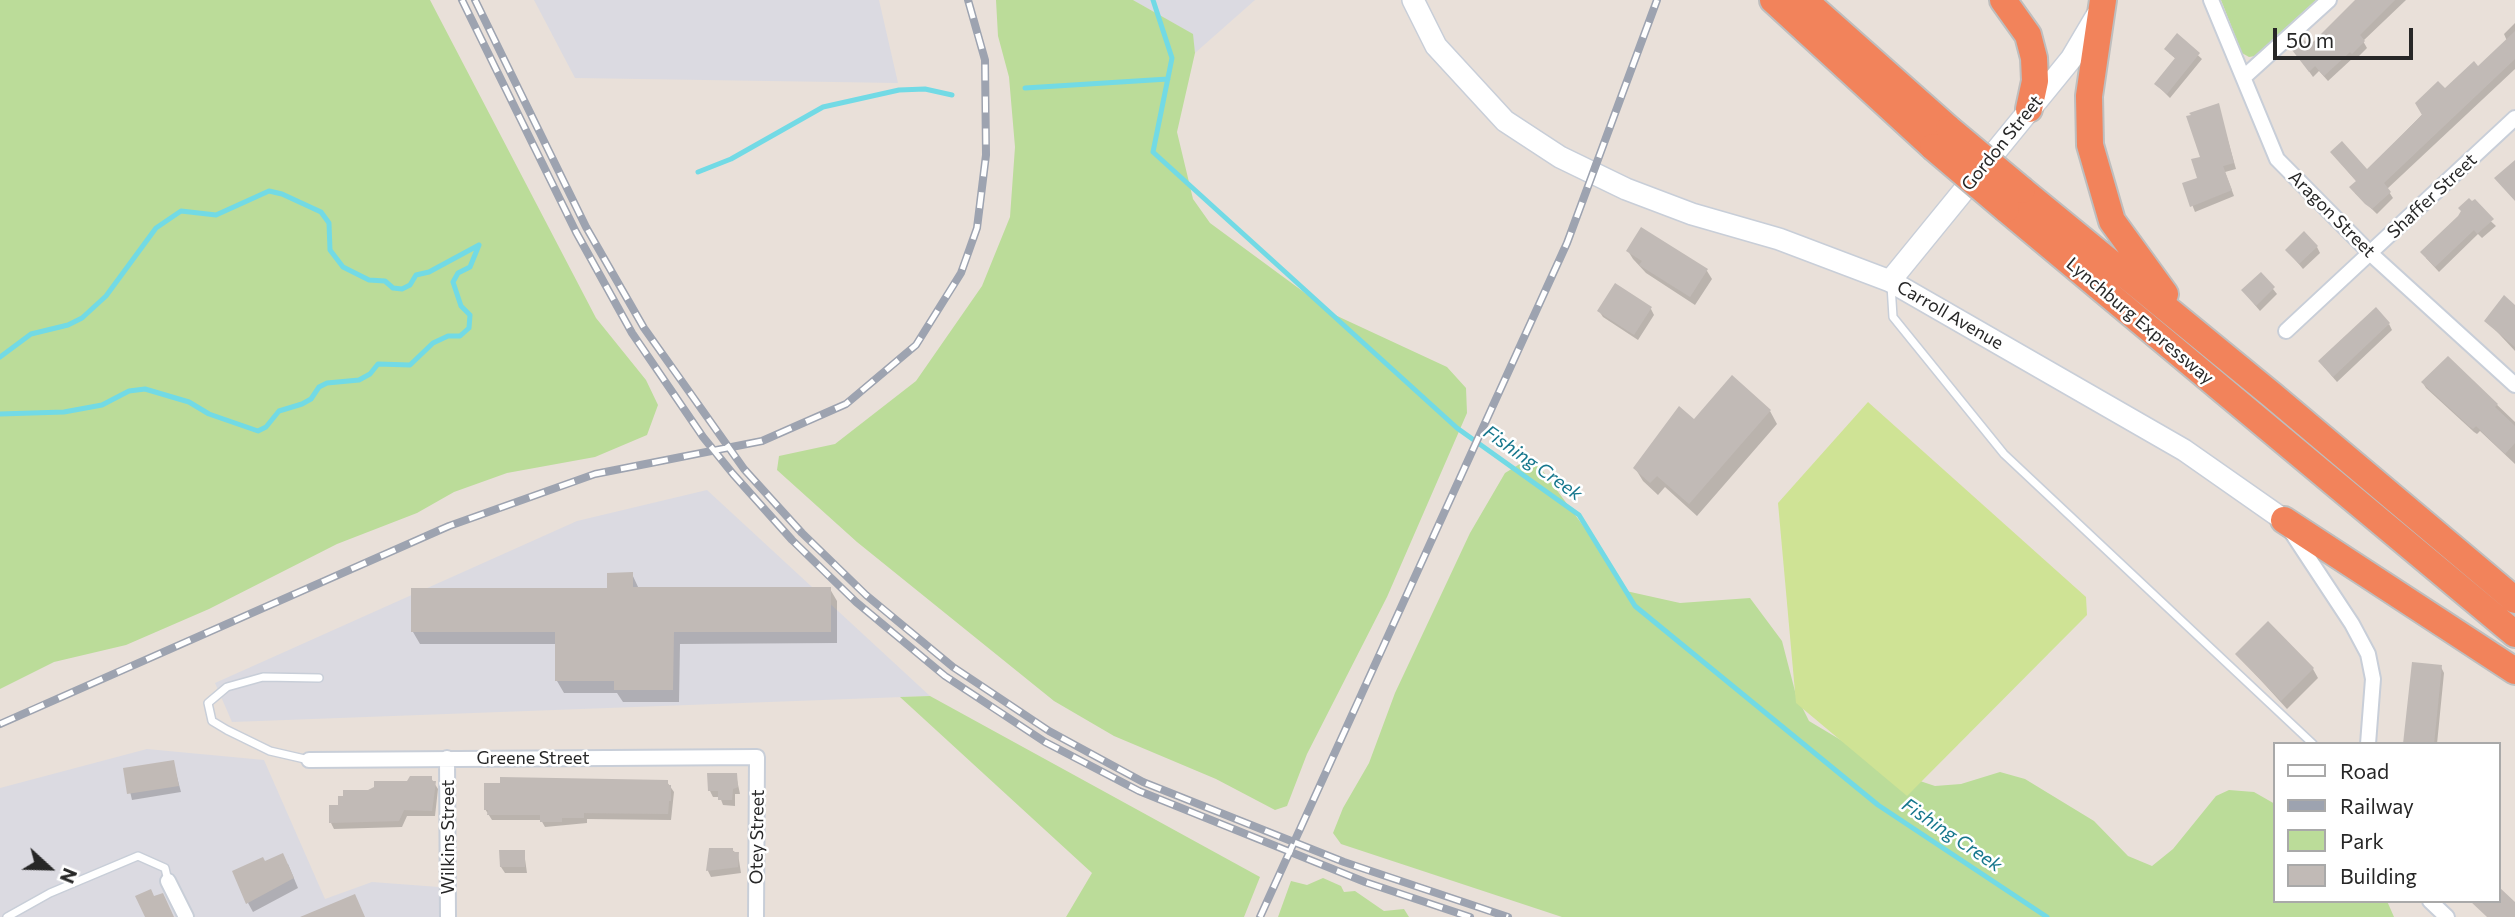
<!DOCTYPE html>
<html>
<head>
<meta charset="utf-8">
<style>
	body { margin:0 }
	#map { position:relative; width:2515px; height:917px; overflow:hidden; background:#e9e0d9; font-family:Commissioner,sans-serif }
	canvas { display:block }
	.legend { position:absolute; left:2273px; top:742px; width:228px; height:161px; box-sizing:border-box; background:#fff; border:2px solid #a9a9a9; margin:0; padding:9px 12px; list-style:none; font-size:21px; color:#272727 }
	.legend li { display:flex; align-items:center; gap:14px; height:35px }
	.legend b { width:35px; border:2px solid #a9a9a9 }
	.north { position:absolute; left:14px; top:833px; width:70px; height:70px; -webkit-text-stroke:5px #fff; paint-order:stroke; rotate:112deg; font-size:19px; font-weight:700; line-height:28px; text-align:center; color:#272727 }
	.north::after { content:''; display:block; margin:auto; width:24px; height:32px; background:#272727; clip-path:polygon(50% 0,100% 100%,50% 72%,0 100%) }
	.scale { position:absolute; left:2273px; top:28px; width:140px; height:32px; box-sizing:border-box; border:4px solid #272727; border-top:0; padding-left:9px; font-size:21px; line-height:24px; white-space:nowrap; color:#272727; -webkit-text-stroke:5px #fff; paint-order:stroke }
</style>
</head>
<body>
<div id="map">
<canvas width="2515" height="917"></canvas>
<ul class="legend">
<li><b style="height:9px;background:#fff"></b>Road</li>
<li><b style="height:9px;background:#9da3b0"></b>Railway</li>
<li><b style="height:19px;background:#bbdc99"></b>Park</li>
<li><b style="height:19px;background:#c1bab6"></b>Building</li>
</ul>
<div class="north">N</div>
<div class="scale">50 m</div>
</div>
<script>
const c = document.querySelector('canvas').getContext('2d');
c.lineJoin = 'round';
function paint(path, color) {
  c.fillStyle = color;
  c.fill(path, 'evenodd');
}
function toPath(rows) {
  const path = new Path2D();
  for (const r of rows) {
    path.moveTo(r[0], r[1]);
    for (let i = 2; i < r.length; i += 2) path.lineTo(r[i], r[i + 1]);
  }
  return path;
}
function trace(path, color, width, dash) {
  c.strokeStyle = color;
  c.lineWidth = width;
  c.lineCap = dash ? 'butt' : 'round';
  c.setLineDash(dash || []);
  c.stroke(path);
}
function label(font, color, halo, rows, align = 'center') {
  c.font = font + ' Commissioner,sans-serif';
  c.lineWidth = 5;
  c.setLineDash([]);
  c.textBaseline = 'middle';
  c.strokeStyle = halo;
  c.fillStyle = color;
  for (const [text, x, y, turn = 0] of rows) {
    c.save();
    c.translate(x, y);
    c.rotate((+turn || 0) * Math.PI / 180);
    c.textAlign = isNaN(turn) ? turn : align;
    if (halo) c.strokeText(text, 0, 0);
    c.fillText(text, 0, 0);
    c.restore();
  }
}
paint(toPath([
	[534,0,879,0,898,83,575,78],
	[1133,0,1255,0,1195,53,1192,34],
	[707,490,930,696,232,722,215,683,577,521],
	[147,749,264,760,325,899,372,882,439,887,440,917,0,917,0,788]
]), '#dbdae1');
paint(toPath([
	[0,0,430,0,596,318,646,380,658,405,647,435,595,457,507,473,454,492,417,513,337,544,209,609,126,645,54,662,0,689],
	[996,0,1133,0,1193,34,1195,53,1177,132,1193,199,1210,223,1335,315,1447,367,1466,388,1467,413,1387,597,1307,754,1287,806,1275,810,1216,779,1114,736,1054,701,857,542,777,470,779,456,835,444,916,381,982,286,1010,217,1015,147,1009,77,998,36],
	[2221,0,2316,0,2255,56,2249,57,2242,53],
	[1528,459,1539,466,1607,558,1626,591,1680,603,1750,598,1782,641,1796,695,1809,721,1896,773,1935,786,1961,784,2000,772,2025,779,2094,821,2128,856,2152,866,2173,849,2216,796,2229,790,2254,792,2275,804,2275,901,2387,901,2394,917,1562,917,1341,844,1333,833,1343,808,1369,763,1395,693,1470,533,1505,473],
	[930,696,1260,877,1244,917,1066,917,1092,873,900,697],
	[1323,878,1341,886,1344,892,1355,891,1384,911,1404,909,1409,917,1278,917,1291,881,1307,885]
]), '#bbdc99');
paint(toPath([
	[1868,402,2086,597,2087,615,1907,796,1796,703,1778,503]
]), '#cfe395');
paint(toPath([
	[2361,0,2406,0,2363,41,2367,48,2356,59,2354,57,2328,81,2319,71,2313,77,2298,56],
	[2515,23,2515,69,2387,189,2393,198,2377,214,2355,193,2357,182,2332,153,2367,171,2445,91,2478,68,2507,41,2504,34],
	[2177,36,2202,59,2170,98,2156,84,2176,59,2169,53],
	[2218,105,2236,169,2225,172,2234,196,2195,212,2184,184,2199,179],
	[2472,204,2496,226,2482,238,2478,234,2439,272,2426,258],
	[1642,230,1707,271,1712,279,1695,305,1646,273,1633,259,1628,251],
	[2317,247,2320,253,2303,269,2287,250],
	[2261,274,2277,294,2260,311,2243,291],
	[2515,308,2515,351,2487,321],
	[1651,309,1654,315,1638,340,1603,317,1599,311],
	[2389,324,2392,330,2337,382,2324,367,2320,361],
	[2448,358,2515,422,2515,464,2480,431,2477,434,2474,432,2426,388,2423,383],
	[1770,411,1777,424,1697,516,1665,487,1658,495,1643,481,1635,468,1694,422],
	[632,574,639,589,830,589,837,601,837,643,680,644,679,702,623,702,617,693,564,693,557,681,557,644,420,644,413,632,609,589],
	[2237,654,2313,669,2318,678,2287,709],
	[2441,667,2444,673,2437,744,2405,744],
	[173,762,181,792,132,800,125,770],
	[736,775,740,794,735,794,735,806,723,805,720,797,713,797,710,791],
	[431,778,438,789,435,816,407,816,402,827,334,829,331,823,340,807,368,792],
	[667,782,674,792,671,820,587,819,587,823,545,827,541,820,492,820,485,809],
	[710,850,732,850,738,854,741,873,711,877,708,871],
	[524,852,527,873,505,873,501,867],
	[265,863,288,864,298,888,253,912,248,903]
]), '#0003');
trace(toPath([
	[1153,0,1172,58,1153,152,1457,428,1579,515,1635,606,1878,805,2047,917],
	[1025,88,1168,79],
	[698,172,731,159,823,107,899,90,925,89,952,95],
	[0,357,31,334,68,325,82,318,106,296,156,228,181,211,216,215,269,191,282,194,321,212,329,223,330,250,343,267,369,280,385,281,393,288,402,289,410,285,416,275,429,272,479,245],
	[0,414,64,412,102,405,129,391,145,389,189,402,209,414,258,431,266,427,279,411,302,404,311,399,319,387,327,383,359,380,370,374,378,364,410,365,433,343,448,336,460,336,469,328,470,315,461,306,453,282,458,273,470,267,479,245]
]), '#72dae5', 5);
paint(toPath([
	[2355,0,2395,0,2360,35,2365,41,2352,54,2350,52,2324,76,2315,66,2309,72,2292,50,2303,39,2307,43,2313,42],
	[2515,31,2515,59,2384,183,2391,192,2372,209,2365,204,2349,187,2356,181,2330,152,2342,141,2367,169,2422,115,2415,103,2438,81,2445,88,2474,61,2478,66],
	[2177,33,2200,53,2167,94,2154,84,2175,58,2164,49],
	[2219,103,2234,163,2223,166,2232,190,2190,207,2182,183,2197,178,2191,159,2200,157,2186,116,2191,115,2189,113],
	[2515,160,2515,201,2494,178],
	[2469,198,2472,201,2475,199,2494,219,2477,234,2474,230,2435,267,2420,252,2458,216,2461,211,2458,208],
	[1641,227,1708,269,1690,297,1639,265,1642,261,1626,251],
	[2304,231,2318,246,2299,264,2285,250],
	[2261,272,2275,287,2256,306,2241,290],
	[1615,283,1652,307,1634,335,1597,311],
	[2504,295,2515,305,2515,347,2484,321],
	[2376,307,2390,323,2333,377,2318,361],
	[2448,356,2498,404,2495,407,2515,426,2515,443,2505,454,2476,426,2473,429,2469,426,2421,382],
	[1732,375,1771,410,1689,504,1657,476,1650,483,1633,468,1679,406,1694,419],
	[633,572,633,587,831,587,831,632,674,632,673,690,614,690,614,681,555,681,555,632,411,632,411,588,607,588,607,573],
	[2268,621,2314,668,2281,701,2235,654],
	[2412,662,2442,665,2434,744,2403,744],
	[174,760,179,786,127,794,123,768],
	[707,773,737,773,738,787,733,789,732,800,718,800,718,791,708,791],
	[410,776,432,776,432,781,436,781,432,811,404,810,399,821,329,823,329,805,338,805,338,796,343,796,343,790,368,790,374,787,374,781,407,781],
	[500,777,668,780,668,785,671,785,671,801,669,801,668,814,584,813,584,818,562,818,562,822,540,822,540,815,487,815,488,810,484,810,484,783,500,783],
	[709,848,733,848,733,852,739,852,738,867,706,871],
	[499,850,525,850,525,867,500,867],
	[283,853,294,878,246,904,232,871,263,857,265,861],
	[2499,887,2515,902,2515,917,2487,917,2470,901,2499,901],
	[151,889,154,896,163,893,174,917,145,917,135,896],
	[355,894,365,917,300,917]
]), '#c1bab6');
const lane = toPath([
	[1891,285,1893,317,2004,454,2313,744],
	[309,760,270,751,227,730,212,721,208,703,227,687,263,677,319,678],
	[7,917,50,893,138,856,165,868,168,881]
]);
const street = toPath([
	[2211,0,2277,159,2371,254,2515,385],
	[2244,77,2329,0],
	[2286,331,2515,118],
	[2290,530,2352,624,2368,654,2373,679,2368,744],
	[447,758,448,917],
	[309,760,757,757,756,917],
	[168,881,186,917],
	[2430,901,2447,917]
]);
const secondary = toPath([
	[1413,0,1436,46,1505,121,1560,157,1626,189,1692,214,1779,239,1890,281,2184,450,2284,520],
	[1890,281,2071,59,2097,15]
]);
const highway = toPath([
	[1773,0,1933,147],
	[1804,0,1949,129],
	[2003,0,2028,35,2034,58,2035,81,2029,109],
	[2103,0,2089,96,2090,145,2112,221,2165,294],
	[2022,190,2272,395,2515,600],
	[2006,209,2515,634],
	[2284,520,2515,671]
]);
trace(lane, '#c8ced8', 10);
trace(street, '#c8ced8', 18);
trace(secondary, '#c8ced8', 24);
trace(highway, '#bebebe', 30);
trace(lane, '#fff', 7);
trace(street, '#fff', 14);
trace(secondary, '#fff', 21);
trace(highway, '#f2835b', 26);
const rail = toPath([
	[462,0,576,232,632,333,703,437,733,474,792,540,856,602,945,676,1045,742,1139,791,1365,882,1470,917],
	[475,0,586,227,644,328,744,469,802,533,866,595,953,667,1049,731,1143,782,1344,862,1508,917],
	[0,724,449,526,595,474,762,441,846,404,916,345,961,273,977,228,986,155,985,60,968,0],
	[1260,917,1567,243,1657,0]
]);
trace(rail, '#9da3b0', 8);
trace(rail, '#fff', 5, [16]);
const highwayBridge = toPath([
	[1949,129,2022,190],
	[1933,147,2006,209]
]);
trace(highwayBridge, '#bebebe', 30, []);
trace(highwayBridge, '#f2835b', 26);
label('18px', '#272727', '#fff', [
	["Gordon Street",2002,143,-51],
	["Shaffer Street",2432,196,-43],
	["Aragon Street",2332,214,45],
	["Carroll Avenue",1950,315,30],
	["Lynchburg Expressway",2140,321,40],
	["Greene Street",533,758],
	["Wilkins Street",448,837,-90],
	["Otey Street",757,837,-89]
]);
label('italic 19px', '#16778d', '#fff', [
	["Fishing Creek",1533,463,35],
	["Fishing Creek",1952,835,34]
]);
</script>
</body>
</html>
